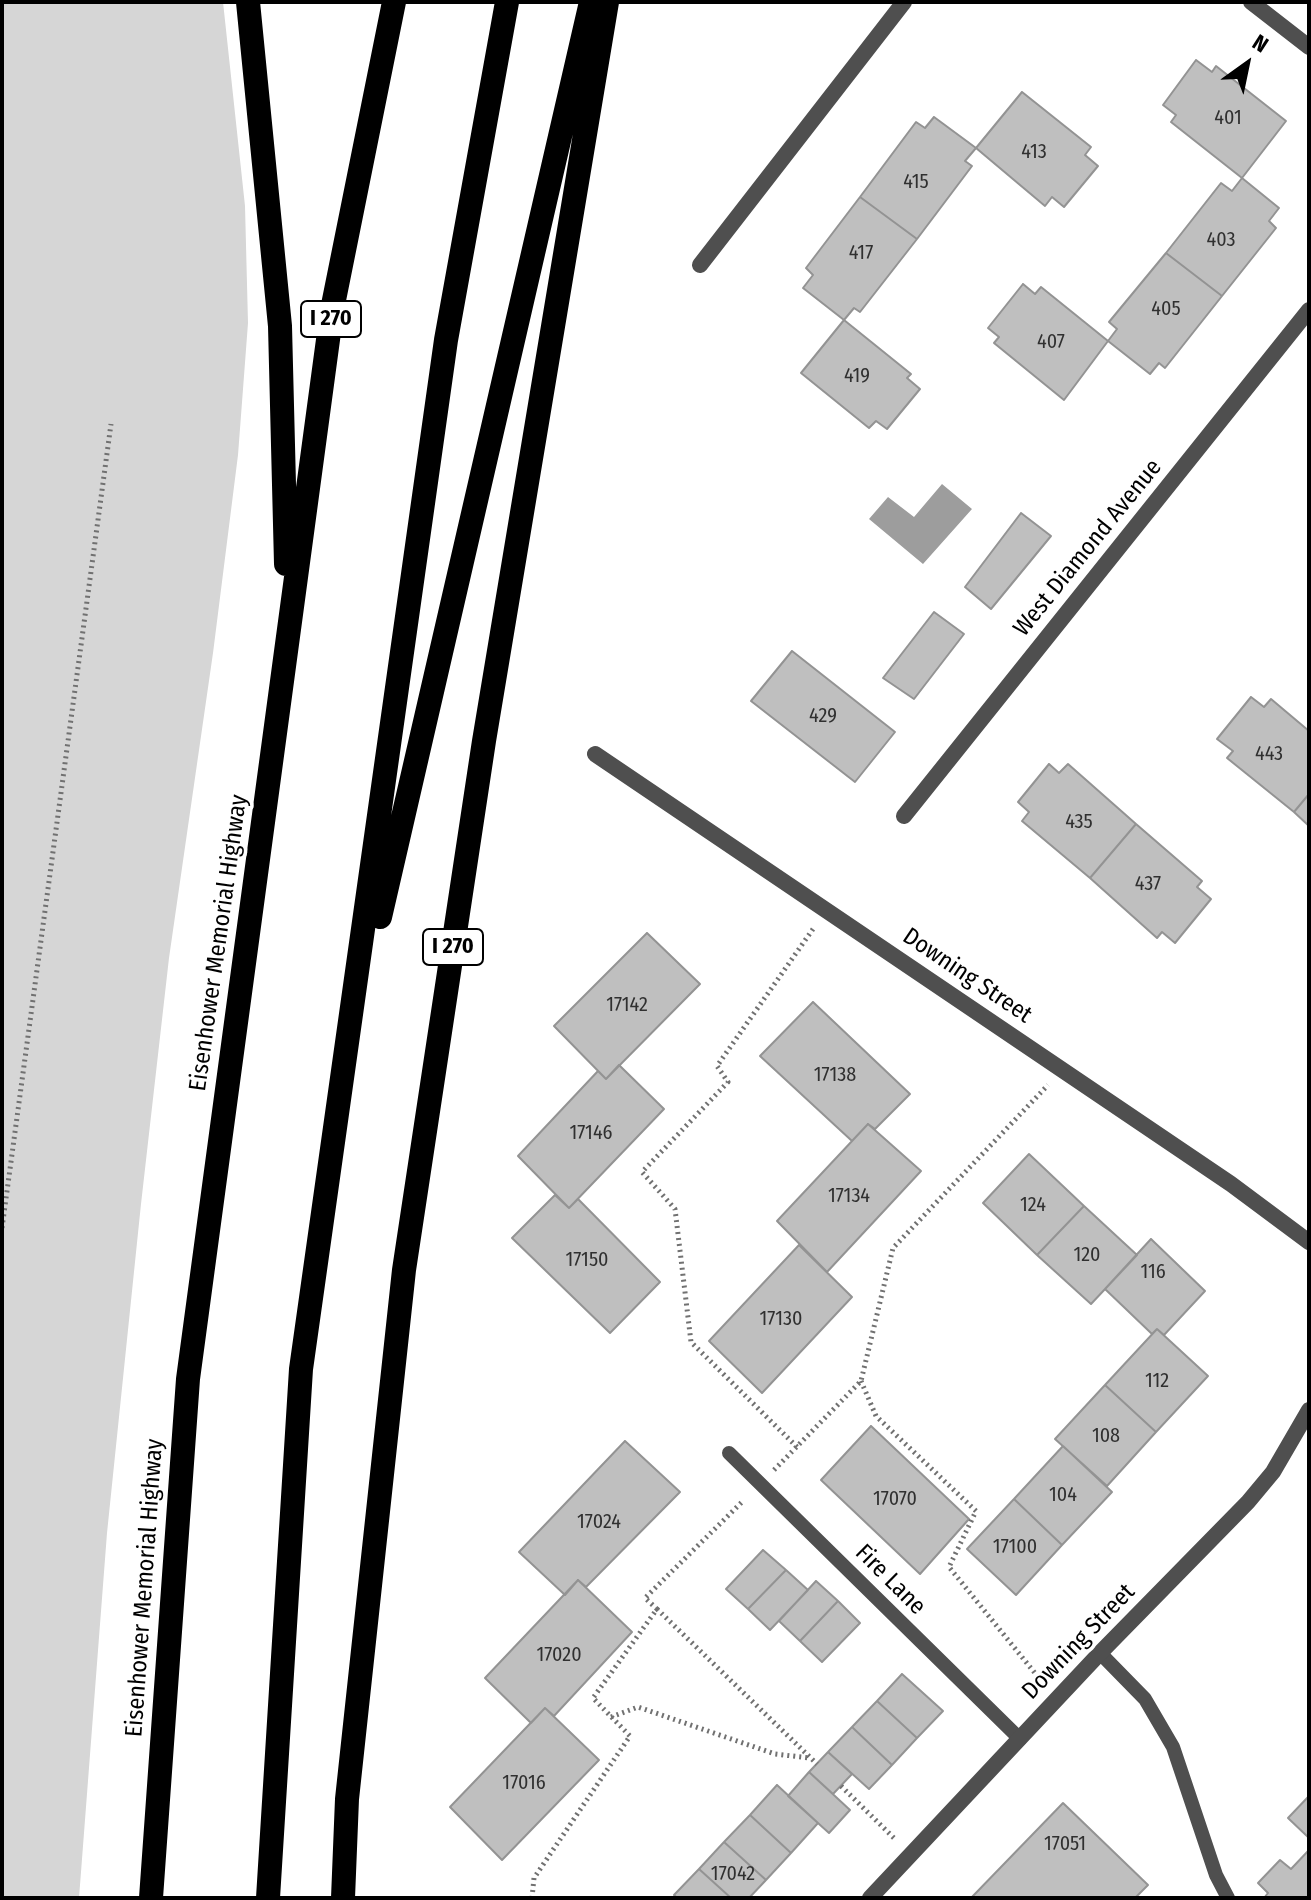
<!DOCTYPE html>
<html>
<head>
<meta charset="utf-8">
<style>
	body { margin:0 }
	#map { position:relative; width:1311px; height:1900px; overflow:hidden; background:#fff; font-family:"Fira Sans Condensed",sans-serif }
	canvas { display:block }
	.frame { position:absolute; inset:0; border:4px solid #000; pointer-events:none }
	.north { position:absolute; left:1207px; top:24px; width:80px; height:80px; -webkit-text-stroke:6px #fff; paint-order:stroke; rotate:33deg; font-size:22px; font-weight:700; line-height:32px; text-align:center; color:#000 }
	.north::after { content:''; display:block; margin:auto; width:28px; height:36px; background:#000; clip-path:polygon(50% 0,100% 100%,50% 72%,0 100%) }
</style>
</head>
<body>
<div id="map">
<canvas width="1311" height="1900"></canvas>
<div class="frame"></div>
<div class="north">N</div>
</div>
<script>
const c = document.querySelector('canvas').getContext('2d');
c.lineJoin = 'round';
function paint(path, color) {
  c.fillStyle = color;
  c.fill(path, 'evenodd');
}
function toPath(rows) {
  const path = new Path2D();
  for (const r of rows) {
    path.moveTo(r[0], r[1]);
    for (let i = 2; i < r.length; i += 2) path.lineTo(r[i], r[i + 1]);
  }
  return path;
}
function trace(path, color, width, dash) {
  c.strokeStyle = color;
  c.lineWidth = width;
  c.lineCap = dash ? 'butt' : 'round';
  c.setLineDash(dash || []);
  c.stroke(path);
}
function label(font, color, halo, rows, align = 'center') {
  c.font = font + ' "Fira Sans Condensed",sans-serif';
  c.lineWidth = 7;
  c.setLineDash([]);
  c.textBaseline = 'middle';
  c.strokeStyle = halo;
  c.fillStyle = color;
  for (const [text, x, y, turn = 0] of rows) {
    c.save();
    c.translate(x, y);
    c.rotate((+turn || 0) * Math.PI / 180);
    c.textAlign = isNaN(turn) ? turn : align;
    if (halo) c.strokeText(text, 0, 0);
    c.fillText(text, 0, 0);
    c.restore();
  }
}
paint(toPath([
	[2,2,223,2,245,206,248,323,238,455,213,653,169,958,141,1204,107,1533,79,1898,2,1898]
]), '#d6d6d6');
paint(toPath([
	[942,484,972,509,923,564,869,519,888,497,914,517]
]), '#9d9d9d');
const building = toPath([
	[1196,60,1212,72,1216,66,1286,121,1242,178,1171,122,1176,115,1163,105,1196,60],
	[1022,92,1091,147,1085,155,1098,166,1064,207,1052,197,1045,206,976,148,1022,92],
	[934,117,976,148,965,161,972,166,917,239,860,197,916,122,925,128,934,117],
	[1242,178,1279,208,1269,221,1276,228,1222,296,1166,253,1221,183,1232,191,1242,178],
	[860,197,917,239,860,312,854,308,844,320,803,288,813,275,806,268,860,197],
	[1166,253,1222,296,1165,368,1159,363,1150,374,1108,341,1117,329,1109,322,1166,253],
	[1023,284,1035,294,1041,287,1108,341,1064,400,994,343,999,337,988,328,1023,284],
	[844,320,911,374,907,378,920,389,887,429,876,421,869,428,801,373,844,320],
	[1021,513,1051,536,991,609,965,587,1021,513],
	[934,612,964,634,914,699,883,678,934,612],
	[792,651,895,732,855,782,751,701,792,651],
	[1251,697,1264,707,1271,699,1309,731,1309,794,1294,812,1227,758,1233,751,1217,739,1251,697],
	[1049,764,1059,773,1068,764,1136,824,1090,878,1022,821,1029,812,1018,802,1049,764],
	[1309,794,1309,826,1294,812,1309,794],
	[1136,824,1202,881,1197,887,1211,899,1175,943,1162,932,1157,938,1090,878,1136,824],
	[647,933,700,984,606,1079,554,1026,647,933],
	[813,1002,910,1094,875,1129,868,1124,852,1141,760,1056,813,1002],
	[619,1065,664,1109,569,1208,518,1156,598,1071,606,1079,619,1065],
	[868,1124,921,1171,827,1272,777,1221,868,1124],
	[1029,1154,1084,1206,1037,1255,983,1203,1029,1154],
	[555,1195,569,1208,578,1199,660,1282,610,1333,512,1238,555,1195],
	[1084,1206,1137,1255,1091,1304,1037,1255,1084,1206],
	[1151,1239,1205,1291,1164,1335,1157,1329,1152,1334,1105,1289,1151,1239],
	[799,1245,852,1297,762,1393,709,1341,799,1245],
	[1157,1329,1208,1376,1156,1432,1105,1385,1157,1329],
	[1105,1385,1156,1432,1107,1486,1055,1439,1105,1385],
	[871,1426,969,1519,920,1574,821,1480,871,1426],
	[625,1441,680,1492,586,1587,578,1580,565,1595,519,1552,625,1441],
	[1063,1446,1112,1492,1062,1545,1014,1499,1063,1446],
	[1014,1499,1062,1545,1016,1595,967,1549,1014,1499],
	[763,1550,786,1570,748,1609,726,1589,763,1550],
	[786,1570,808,1590,770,1630,748,1609,786,1570],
	[578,1580,632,1632,554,1716,545,1708,531,1723,485,1678,578,1580],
	[816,1581,838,1601,800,1641,779,1621,816,1581],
	[838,1601,860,1623,822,1662,800,1641,838,1601],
	[902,1674,943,1711,917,1738,877,1701,902,1674],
	[877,1701,917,1738,892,1765,852,1727,877,1701],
	[545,1708,599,1760,502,1860,450,1807,545,1708],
	[852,1727,892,1765,869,1789,828,1752,852,1727],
	[828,1752,852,1774,833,1794,809,1772,828,1752],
	[809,1772,850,1810,829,1833,788,1796,809,1772],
	[777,1785,818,1823,791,1853,750,1815,777,1785],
	[1309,1796,1309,1838,1288,1818,1309,1796],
	[1063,1803,1148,1885,1135,1898,971,1898,1063,1803],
	[750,1815,791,1853,766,1880,724,1842,750,1815],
	[724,1842,766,1880,749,1898,731,1898,699,1869,724,1842],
	[1309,1850,1309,1898,1264,1898,1268,1893,1258,1883,1280,1860,1291,1869,1309,1850],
	[699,1869,731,1898,677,1898,674,1895,699,1869]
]);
paint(building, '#bfbfbf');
trace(building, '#939393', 2);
trace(toPath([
	[2,1228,111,424],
	[861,1381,876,1416,976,1511,949,1567,1043,1683],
	[797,1447,691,1342,675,1209,642,1172,728,1082,717,1066,813,929],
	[774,1470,861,1381,893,1248,1048,1085],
	[657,1609,817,1764],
	[611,1717,638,1707,775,1754,810,1758],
	[841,1786,896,1840],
	[532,1898,534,1878,630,1736,593,1698,657,1609,645,1598,744,1500]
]), '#717171', 5, [2, 4]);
trace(toPath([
	[729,1453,1020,1739],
	[1100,1653,1145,1699,1173,1747,1216,1875,1228,1898]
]), '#4f4f4f', 14);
trace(toPath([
	[1251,2,1309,47],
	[700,265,904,2],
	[595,754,1231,1184,1309,1242],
	[904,816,1309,310],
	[870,1898,1100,1653,1248,1502,1273,1472,1309,1410]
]), '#4f4f4f', 16);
trace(toPath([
	[248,2,280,326,286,564],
	[380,917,591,2],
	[151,1898,188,1379,332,310,394,2],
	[268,1898,301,1369,446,340,507,2],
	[343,1898,347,1799,404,1270,484,741,607,2]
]), '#000', 24);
label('20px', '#303030', null, [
	["401",1228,118],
	["413",1034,152],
	["415",916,182],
	["403",1221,240],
	["417",861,253],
	["405",1166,309],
	["407",1051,342],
	["419",857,376],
	["429",823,716],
	["443",1269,754],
	["435",1079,822],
	["437",1148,884],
	["17142",627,1005],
	["17138",835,1075],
	["17146",591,1133],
	["17134",849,1196],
	["124",1033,1205],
	["120",1087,1255],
	["17150",587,1260],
	["116",1153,1272],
	["17130",781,1319],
	["112",1157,1381],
	["108",1106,1436],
	["104",1063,1495],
	["17070",895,1499],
	["17024",599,1522],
	["17100",1015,1547],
	["17020",559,1655],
	["17016",524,1783],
	["17051",1065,1844],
	["17042",733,1874]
]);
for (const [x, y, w] of [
	[331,319,60],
	[453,947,60]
]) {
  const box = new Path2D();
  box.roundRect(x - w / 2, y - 18, w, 36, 6);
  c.fillStyle = '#fff';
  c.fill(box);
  trace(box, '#000', 2);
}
label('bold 22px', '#000', null, [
	["I 270",331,319],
	["I 270",453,947]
]);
label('24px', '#000', '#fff', [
	["West Diamond Avenue",1088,548,-51],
	["Eisenhower Memorial Highway",219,943,-82],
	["Downing Street",967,976,34],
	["Fire Lane",890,1580,45],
	["Eisenhower Memorial Highway",145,1588,-86],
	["Downing Street",1079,1642,-46]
]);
</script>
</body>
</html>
